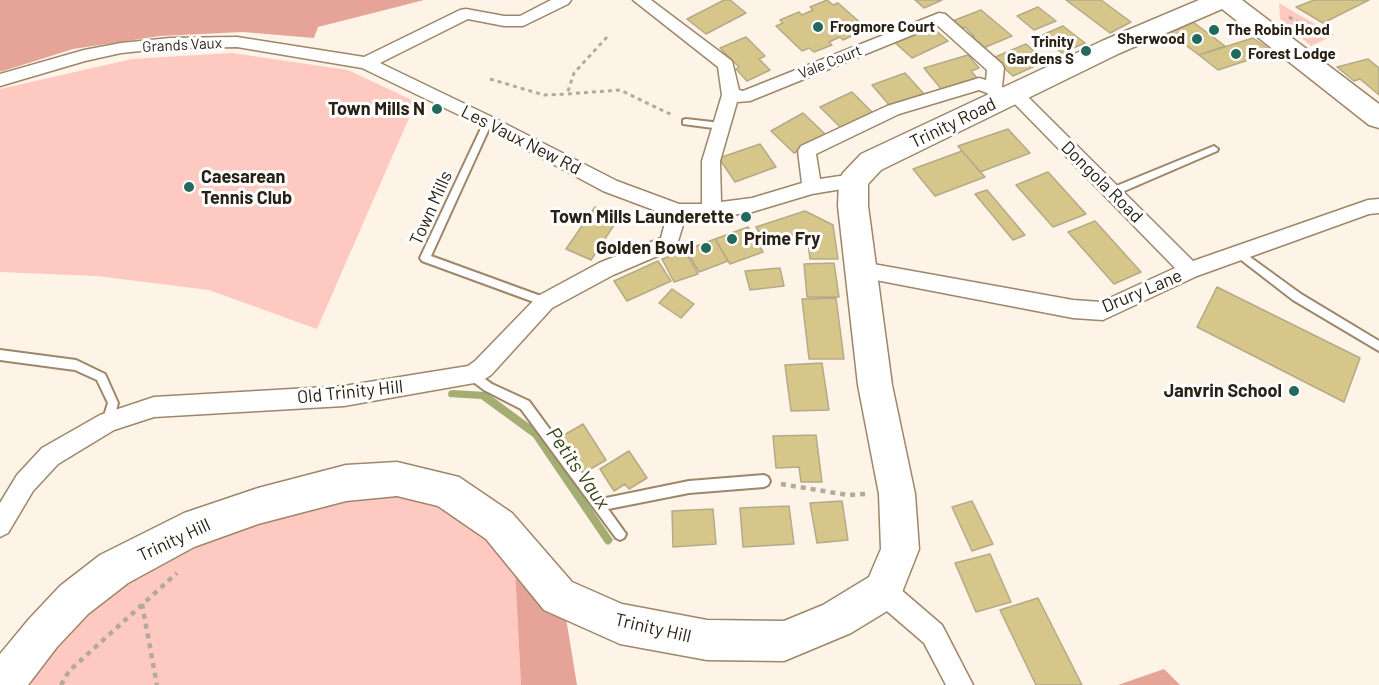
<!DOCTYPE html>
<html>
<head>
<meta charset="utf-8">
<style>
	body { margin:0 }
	canvas { display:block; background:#fdf3e6 }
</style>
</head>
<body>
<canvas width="1379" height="685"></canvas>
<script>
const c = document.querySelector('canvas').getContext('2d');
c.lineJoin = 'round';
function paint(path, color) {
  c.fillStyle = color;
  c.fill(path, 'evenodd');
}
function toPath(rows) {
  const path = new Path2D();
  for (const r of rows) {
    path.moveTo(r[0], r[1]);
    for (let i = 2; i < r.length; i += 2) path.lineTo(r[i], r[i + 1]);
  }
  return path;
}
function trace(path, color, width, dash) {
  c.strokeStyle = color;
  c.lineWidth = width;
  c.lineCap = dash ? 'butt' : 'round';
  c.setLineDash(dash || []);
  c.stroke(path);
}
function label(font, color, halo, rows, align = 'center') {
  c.font = font + ' Barlow,sans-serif';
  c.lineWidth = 6;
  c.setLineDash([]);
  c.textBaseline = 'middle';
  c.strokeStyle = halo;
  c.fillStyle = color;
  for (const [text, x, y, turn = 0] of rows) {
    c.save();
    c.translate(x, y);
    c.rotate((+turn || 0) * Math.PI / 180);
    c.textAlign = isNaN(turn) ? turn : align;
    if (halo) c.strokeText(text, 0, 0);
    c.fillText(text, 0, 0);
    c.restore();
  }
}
paint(toPath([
	[1279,3,1334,35,1311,46,1280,19],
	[232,53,348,70,416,102,317,329,209,290,97,276,0,272,0,89,132,59],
	[389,493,436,507,480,531,515,570,521,685,20,685,78,611,191,543,286,511]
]), '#fec9c0');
paint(toPath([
	[0,0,424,0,318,27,314,38,243,32,160,36,73,49,0,72],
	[515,570,565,612,577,685,521,685],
	[1164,669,1180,685,1118,685]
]), '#e6a499');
paint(toPath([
	[452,390,486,392,539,431,611,537,613,540,611,543,608,545,605,543,533,437,481,399,449,397,448,394,449,391,452,390]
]), '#a4ae73');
const building = toPath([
	[724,0,730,0,746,13,706,34,687,19,724,0],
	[827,0,833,5,838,3,863,25,858,27,862,31,843,40,840,37,829,42,832,45,814,52,809,48,802,51,776,26,783,23,780,20,799,12,802,15,813,10,810,7,827,0],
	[915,0,942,0,924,8,915,0],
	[1066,0,1101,0,1131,22,1110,33,1066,0],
	[1314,0,1369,0,1323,23,1296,7,1314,0],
	[1038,7,1056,21,1034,30,1017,16,1038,7],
	[981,10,1012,36,981,49,968,38,974,36,965,27,959,30,950,22,981,10],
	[1193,22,1225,46,1199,55,1168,32,1193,22],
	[928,24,948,41,912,58,892,40,928,24],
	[1063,26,1085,43,1062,53,1040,36,1063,26],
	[746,37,765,56,759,59,770,70,747,81,736,69,739,67,720,48,746,37],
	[1253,38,1273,52,1218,70,1199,55,1253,38],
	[1026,44,1046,61,1013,76,993,58,1026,44],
	[968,55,979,68,971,71,978,79,942,90,924,68,968,55],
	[1368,59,1379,68,1379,95,1360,79,1354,81,1337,67,1368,59],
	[905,73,924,94,890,106,872,85,905,73],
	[852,92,873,113,841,128,820,107,852,92],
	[803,113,826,135,794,153,771,131,803,113],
	[1008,129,1030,153,980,172,958,146,1008,129],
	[760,144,776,167,735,182,719,158,760,144],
	[962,151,985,177,935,196,913,169,962,151],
	[1048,172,1086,214,1053,227,1016,185,1048,172],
	[987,190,1025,235,1013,240,975,194,987,190],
	[595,207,620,216,591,260,566,249,595,207],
	[805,211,833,225,838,259,810,259,808,243,790,234,765,242,756,227,805,211],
	[1095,221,1141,272,1114,284,1068,232,1095,221],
	[748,227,763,252,730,264,715,239,748,227],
	[715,239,728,261,699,272,686,250,715,239],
	[685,251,698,274,674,282,662,259,685,251],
	[658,261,671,281,627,301,614,281,658,261],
	[834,263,839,297,807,297,804,264,834,263],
	[780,268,784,286,750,290,745,271,780,268],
	[1217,287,1360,358,1344,402,1197,327,1217,287],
	[672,289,694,304,681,318,659,303,672,289],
	[836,298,844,359,809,359,802,299,836,298],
	[822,363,829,410,791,411,785,365,822,363],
	[583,424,606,460,582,474,559,438,583,424],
	[816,435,822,482,801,482,799,467,776,468,773,436,816,435],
	[629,451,647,478,629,489,625,484,614,491,600,469,629,451],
	[842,501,848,540,817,543,810,503,842,501],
	[972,501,993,544,972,551,952,507,972,501],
	[789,506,794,544,743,547,740,508,789,506],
	[713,509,716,544,673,547,672,511,713,509],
	[990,554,1011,602,976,612,955,563,990,554],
	[1038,598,1082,685,1036,685,1000,610,1038,598]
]);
paint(building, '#d7c68a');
trace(building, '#b4aa87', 1.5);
const lane = toPath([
	[488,119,492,122,431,256,549,299,550,302,549,305,545,306,422,261,420,258,484,122,488,119],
	[686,119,721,123,725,126,721,129,683,124,683,120,686,119],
	[1214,146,1218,149,1217,151,1115,195,1109,195,1107,192,1109,189,1214,146],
	[1239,249,1301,294,1379,341,1379,351,1293,300,1236,256,1234,253,1239,249],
	[0,350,76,360,105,374,118,403,112,426,108,427,104,426,102,422,108,403,97,380,75,370,0,360,0,350],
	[472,370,492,384,529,401,601,499,689,481,764,475,768,477,770,481,768,485,764,487,689,493,608,509,626,534,624,538,620,540,616,538,521,409,484,390,468,378,467,375,468,372,472,370]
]);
const street = toPath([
	[551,0,571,0,568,4,523,26,504,26,468,19,380,63,494,118,617,181,679,204,702,204,702,161,722,95,718,67,633,0,651,0,732,61,739,90,743,91,939,13,945,14,1002,64,1004,68,1002,87,1007,91,1014,87,1020,89,1193,261,1368,200,1379,199,1379,213,1369,214,1197,276,1103,320,1073,318,855,276,852,270,855,264,862,262,1073,300,1101,302,1175,268,1011,100,1004,104,998,102,987,93,979,90,899,114,816,154,820,179,853,174,860,176,862,181,860,186,812,194,752,212,712,218,685,218,676,248,613,275,552,308,491,375,480,382,344,406,154,417,114,430,58,464,33,491,8,533,0,537,0,503,17,475,42,448,100,415,154,397,344,386,468,366,475,361,538,296,599,263,661,238,667,215,603,191,482,126,362,68,237,47,170,48,121,53,85,61,0,86,0,74,84,50,121,43,170,38,237,37,364,57,460,10,466,9,504,16,520,16,551,0],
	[937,25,987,70,986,80,979,78,887,106,801,146,798,151,802,183,752,198,721,202,720,161,737,102,750,101,937,25],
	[883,579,892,582,942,625,973,685,946,685,924,643,874,600,871,591,874,582,883,579]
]);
const primary = toPath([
	[1199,0,1242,0,1379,104,1379,128,1369,125,1222,9,1120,53,881,170,868,184,868,206,892,385,915,494,919,549,897,605,851,633,784,661,707,660,620,644,544,610,486,539,438,506,397,496,346,501,258,524,194,547,128,583,88,614,57,647,28,685,0,685,0,654,29,619,60,586,100,555,184,513,258,488,346,465,397,462,459,477,512,513,572,582,622,604,707,620,784,621,823,605,869,577,881,549,879,494,858,385,838,206,839,181,843,173,861,154,1102,41,1199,0]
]);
trace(lane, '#9e8669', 4);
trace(street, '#9e8669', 3);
trace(primary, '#9e8669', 3);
trace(toPath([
	[1289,17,1311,30,1313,36],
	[607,37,574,73,567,94,620,90,672,115],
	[490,79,544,95,567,94]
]), '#b3a99c', 3, [4, 4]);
trace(toPath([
	[781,484,848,495,866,494],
	[142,604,157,685],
	[61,685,69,671,177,573]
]), '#b3a99c', 4.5, [5, 5]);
paint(lane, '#fff');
paint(street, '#fff');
paint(primary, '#fff');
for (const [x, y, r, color] of [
	[818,27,6,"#22695e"],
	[1214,30,6,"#22695e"],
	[1197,39,6,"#22695e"],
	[1086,51,6,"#22695e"],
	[1236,54,6,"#22695e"],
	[437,109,6,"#22695e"],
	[189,187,6,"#22695e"],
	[746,217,6,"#22695e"],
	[732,239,6,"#22695e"],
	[706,248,6,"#22695e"],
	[1294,391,6,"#22695e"]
]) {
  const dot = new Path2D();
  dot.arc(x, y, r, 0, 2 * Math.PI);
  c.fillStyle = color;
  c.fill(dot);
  trace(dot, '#fff', 2);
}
label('bold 15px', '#2a2115', '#fff', [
	["Frogmore Court",830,27],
	["The Robin Hood",1226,30],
	["Sherwood",1185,39,"right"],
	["Trinity",1074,42,"right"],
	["Gardens S",1074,59,"right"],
	["Forest Lodge",1248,54]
], 'left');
label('15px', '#2a2115', '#fff', [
	["Grands Vaux",182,45,-3],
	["Vale Court",830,62,-22]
]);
label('bold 18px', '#2a2115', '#fff', [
	["Town Mills N",425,109],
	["Caesarean",201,177,"left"],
	["Tennis Club",201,198,"left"],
	["Town Mills Launderette",734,217],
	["Prime Fry",744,239,"left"],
	["Golden Bowl",694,248],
	["Janvrin School",1282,391]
], 'right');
label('18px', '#2a2115', '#fff', [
	["Trinity Road",953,123,-26],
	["Les Vaux New Rd",521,140,27],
	["Dongola Road",1102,182,45],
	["Town Mills",431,208,-66],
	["Drury Lane",1142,291,-23],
	["Old Trinity Hill",350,392,-6],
	["Trinity Hill",174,540,-25],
	["Trinity Hill",653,628,13]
]);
label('italic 20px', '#3b4113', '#fff', [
	["Petits Vaux",578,468,55]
]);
</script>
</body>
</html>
